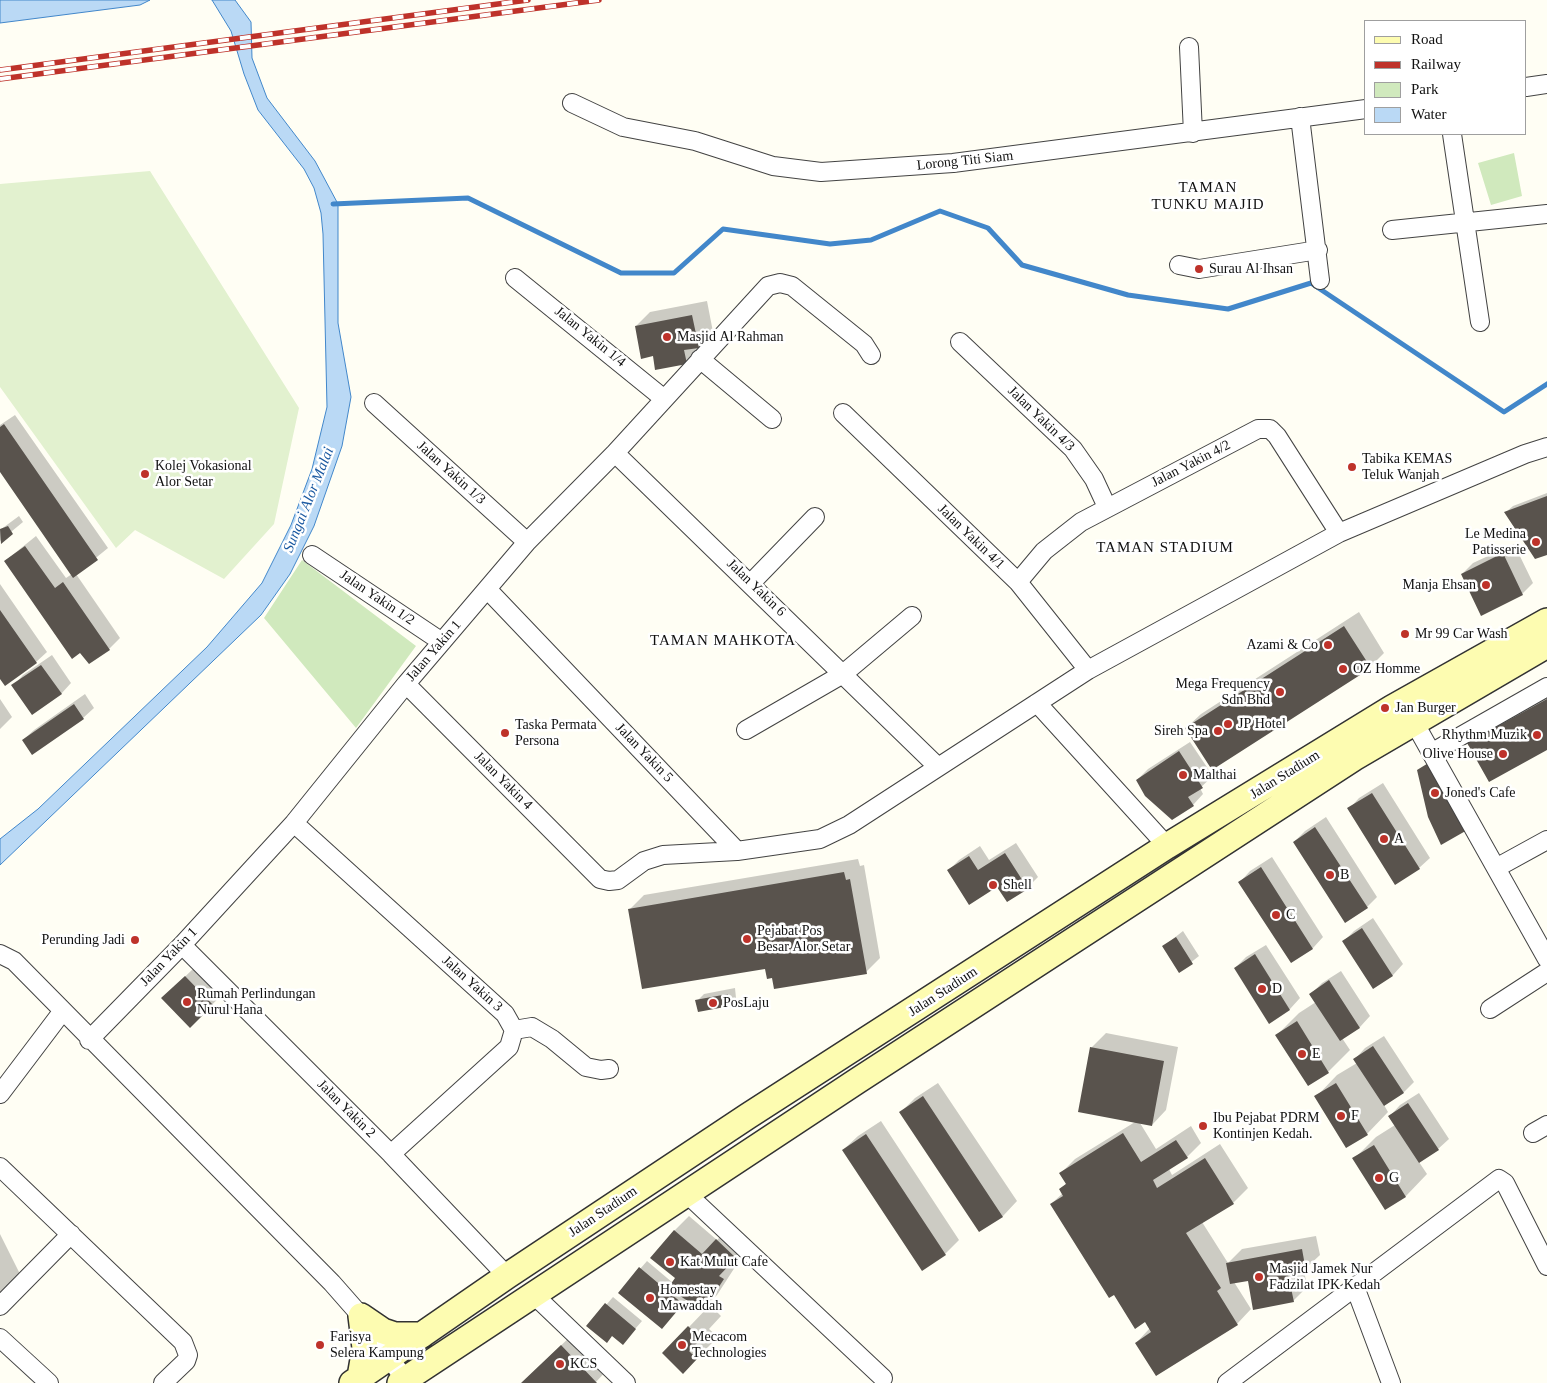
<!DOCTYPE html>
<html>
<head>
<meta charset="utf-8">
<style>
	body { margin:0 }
	#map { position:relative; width:1547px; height:1383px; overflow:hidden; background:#fffef4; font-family:Georgia,serif }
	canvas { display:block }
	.legend { position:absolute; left:1364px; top:20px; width:162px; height:115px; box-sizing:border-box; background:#fff; border:1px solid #9f9f9f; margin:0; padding:6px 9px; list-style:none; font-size:15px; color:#101010 }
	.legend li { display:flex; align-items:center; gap:10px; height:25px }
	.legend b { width:25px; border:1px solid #9f9f9f }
</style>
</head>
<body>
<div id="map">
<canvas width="1547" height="1383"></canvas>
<ul class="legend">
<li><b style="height:6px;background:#fdfcb1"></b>Road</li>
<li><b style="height:6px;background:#be322a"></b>Railway</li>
<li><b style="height:14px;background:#d0e9bd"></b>Park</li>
<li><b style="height:14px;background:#bad9f5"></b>Water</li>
</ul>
</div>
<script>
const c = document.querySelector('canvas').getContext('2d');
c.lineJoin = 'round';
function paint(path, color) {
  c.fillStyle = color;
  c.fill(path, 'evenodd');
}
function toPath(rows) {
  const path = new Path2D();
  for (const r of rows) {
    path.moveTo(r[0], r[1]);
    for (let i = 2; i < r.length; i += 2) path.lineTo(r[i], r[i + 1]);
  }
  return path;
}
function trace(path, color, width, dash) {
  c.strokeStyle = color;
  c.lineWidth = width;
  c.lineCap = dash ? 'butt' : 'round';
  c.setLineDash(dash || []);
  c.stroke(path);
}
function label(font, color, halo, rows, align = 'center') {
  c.font = font + ' Georgia,serif';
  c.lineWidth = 5;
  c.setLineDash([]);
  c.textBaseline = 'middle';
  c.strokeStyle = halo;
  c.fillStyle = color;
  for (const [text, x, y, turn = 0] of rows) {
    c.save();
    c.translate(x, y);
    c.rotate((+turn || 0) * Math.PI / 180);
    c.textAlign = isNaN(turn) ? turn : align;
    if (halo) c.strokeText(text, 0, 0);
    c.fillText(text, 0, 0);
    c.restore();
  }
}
paint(toPath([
	[1514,153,1522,196,1491,205,1478,163],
	[302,560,416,646,356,728,264,618]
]), '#d0e9bd');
paint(toPath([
	[150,171,299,408,274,524,224,579,135,530,116,548,0,387,0,184]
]), '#e2f1cf');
const water = toPath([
	[0,0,150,0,140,5,0,23,0,0],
	[212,0,235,0,251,22,252,58,267,98,315,161,338,204,338,323,351,397,342,446,314,526,290,574,261,615,0,865,0,839,38,809,207,647,262,583,291,525,312,469,327,407,323,234,321,213,314,188,304,169,258,110,244,74,231,31,212,0]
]);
paint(water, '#bad9f5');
trace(water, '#4287ca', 1);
paint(toPath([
	[707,301,713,332,700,345,700,348,686,363,654,355,636,326,650,312],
	[15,415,108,548,76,574,120,638,109,649,5,561,36,536,66,578,72,574,0,470,0,425],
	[1547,493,1547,553,1506,512,1513,506],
	[19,516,23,522,0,541,0,530],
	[1514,544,1533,583,1522,594,1462,574,1473,563],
	[0,584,47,652,36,662,0,677],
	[1359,612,1384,653,1370,667,1186,728,1201,714],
	[52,655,71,683,61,694,13,686,23,675],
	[85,694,94,708,83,718,23,740,34,730],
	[1547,694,1547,749,1469,743,1483,729],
	[0,699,12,717,0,729],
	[1190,742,1213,776,1200,788,1203,794,1193,805,1137,780,1148,769],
	[1383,783,1430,858,1419,868,1349,809,1359,798],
	[1326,817,1377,897,1367,907,1294,842,1305,831],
	[1016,843,1038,877,1027,888,949,870,959,860,980,846,989,860],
	[1272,857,1323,937,1313,948,1291,961,1240,882,1250,871],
	[858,859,860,866,864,865,880,958,866,972,773,977,766,967,630,909,644,895],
	[1373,918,1403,964,1393,975,1374,987,1344,941,1354,931],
	[1183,931,1199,956,1180,971,1164,946],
	[1266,945,1300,998,1290,1009,1269,1022,1235,968,1246,957],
	[196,966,223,994,190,1026,163,998],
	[1341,971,1370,1016,1360,1027,1342,1038,1350,1050,1328,1072,1308,1085,1277,1035,1299,1013,1316,1002,1311,994,1322,983],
	[735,988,736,998,729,1005,697,1001,704,994],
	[1106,1033,1178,1047,1166,1110,1152,1125,1140,1123,1156,1149,1191,1126,1201,1143,1187,1157,1169,1169,1172,1175,1220,1144,1248,1188,1233,1203,1202,1222,1228,1263,1242,1249,1316,1236,1320,1255,1304,1270,1307,1287,1293,1301,1249,1280,1234,1282,1251,1309,1237,1324,1136,1343,1150,1328,1145,1321,1114,1293,1051,1204,1063,1193,1060,1189,1067,1183,1061,1173,1075,1159,1135,1122,1080,1111,1092,1047],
	[1384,1036,1414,1082,1404,1092,1384,1105,1388,1112,1367,1134,1316,1097,1337,1075,1357,1063,1355,1059,1365,1048],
	[938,1083,1017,1201,1003,1216,980,1231,901,1112,915,1098],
	[1419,1093,1449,1139,1438,1149,1419,1162,1427,1174,1406,1196,1385,1208,1354,1159,1376,1137,1395,1125,1390,1116,1400,1105],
	[881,1121,959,1240,945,1254,843,1150,858,1136],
	[689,1216,717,1240,731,1226,749,1242,732,1261,737,1264,717,1295,702,1309,687,1299,668,1321,620,1292,647,1261,673,1283,676,1278,674,1231],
	[0,1234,21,1276,0,1294],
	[613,1297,642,1321,629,1336,613,1335,588,1326],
	[710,1305,721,1316,709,1329,718,1337,683,1372,689,1327],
	[576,1331,610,1367,595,1383,522,1383]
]), '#0003');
trace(toPath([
	[333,204,468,198,621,273,674,273,723,229,830,244,871,240,940,211,988,228,1022,265,1128,295,1228,309,1311,283,1504,412,1547,384]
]), '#4287ca', 5);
paint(toPath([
	[692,315,699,348,684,350,687,364,655,370,653,356,641,359,635,326],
	[4,424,98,560,73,578,0,472,0,427],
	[1547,496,1547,555,1535,559,1504,512],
	[8,526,13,534,1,544,0,529],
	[25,546,55,588,63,582,110,650,89,664,80,653,72,659,4,561],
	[1503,553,1523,595,1481,616,1461,574],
	[0,610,37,663,5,686,0,679],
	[1344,626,1371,668,1212,770,1185,728],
	[41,665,62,694,32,715,11,685],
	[1547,699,1547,750,1489,782,1467,743],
	[74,704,84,719,32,755,22,740],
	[1179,751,1203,788,1188,797,1194,806,1172,820,1145,796,1136,780],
	[1430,762,1469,829,1441,845,1428,817,1417,770],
	[1372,793,1420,869,1395,885,1347,808],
	[1315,827,1368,908,1345,923,1293,842],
	[1005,853,1028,889,1007,902,997,887,969,905,947,870,969,856,978,870],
	[1261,867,1313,949,1291,963,1238,882],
	[844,872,846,880,850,879,867,974,774,989,772,978,767,979,765,969,642,989,628,909],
	[1362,928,1393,976,1373,989,1342,941],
	[1176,937,1193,964,1179,973,1162,946],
	[1255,954,1290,1010,1269,1024,1234,968],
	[185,976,213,1005,190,1028,161,998],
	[1329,980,1360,1028,1340,1041,1309,994],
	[728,994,730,1006,698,1012,695,1000],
	[1297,1021,1329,1073,1308,1086,1275,1035],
	[1373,1046,1404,1093,1384,1106,1353,1059],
	[1090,1047,1164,1061,1152,1126,1078,1112],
	[1336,1083,1368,1135,1346,1148,1314,1096],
	[923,1096,1003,1217,979,1232,899,1112],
	[1408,1103,1439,1150,1419,1163,1388,1116],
	[1123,1133,1141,1162,1176,1140,1188,1158,1153,1180,1157,1188,1205,1158,1234,1204,1186,1233,1221,1288,1217,1291,1238,1325,1156,1376,1135,1343,1151,1332,1145,1322,1135,1329,1114,1295,1109,1298,1050,1204,1063,1196,1059,1189,1066,1184,1059,1173],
	[866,1134,946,1255,922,1271,842,1150],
	[1374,1145,1406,1197,1385,1210,1352,1158],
	[674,1230,702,1254,716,1239,736,1258,719,1276,724,1279,703,1311,668,1288,675,1278,650,1258],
	[1302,1249,1306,1271,1288,1274,1294,1302,1253,1310,1248,1281,1230,1284,1226,1263],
	[639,1267,683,1304,662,1329,618,1293],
	[605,1303,636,1329,623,1345,612,1336,607,1343,586,1326],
	[688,1326,701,1339,689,1351,697,1359,683,1374,662,1353],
	[561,1345,597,1383,521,1383]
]), '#59534d');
const minor = toPath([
	[1189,47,1193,133],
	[1526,87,1547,84],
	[572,103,623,127,695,141,773,166,821,172,953,163,1366,109],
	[1300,117,1320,280],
	[1452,134,1480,322],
	[1392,230,1547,214],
	[1179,265,1199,269,1318,250],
	[515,278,663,398],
	[960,342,1073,449,1094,479,1107,507],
	[700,359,772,419],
	[374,403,527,542],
	[843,413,1018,582,1088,670],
	[615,453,938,767],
	[312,555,442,642],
	[1018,582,1044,551,1081,522,1258,429,1270,429,1277,436,1339,533],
	[751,583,815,517],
	[488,590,737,851],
	[406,684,600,879,609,881,618,880,644,861,663,855,737,851,820,839,849,825,1088,670,1339,533,1525,454,1547,447],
	[1037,703,1167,846],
	[1414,722,1547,959],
	[746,730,843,674,912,616],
	[1431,753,1547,687],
	[294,823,505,1014,514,1030,509,1047,391,1154],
	[1496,868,1547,840],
	[182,945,391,1154,507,1276],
	[0,954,14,961,332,1283,361,1316,405,1380],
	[1490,1009,1547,972],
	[514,1030,532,1027,552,1039,586,1067,601,1070,609,1069],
	[89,1040,182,945,294,823,406,684,527,542,615,453,768,286,780,283,792,286,864,344,871,355],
	[0,1094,62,1012],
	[1533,1133,1547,1125],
	[0,1167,183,1342,188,1355,186,1361,163,1383],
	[686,1193,883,1378],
	[1355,1287,1391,1383],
	[533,1294,626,1383],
	[0,1306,71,1234],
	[0,1338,49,1383],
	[1227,1383,1499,1179,1505,1183,1547,1266]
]);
const secondary = toPath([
	[361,1316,383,1331,395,1335,422,1335],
	[360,1377,365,1348,361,1316],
	[352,1383,507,1276,748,1116,1167,846,1392,708,1547,621],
	[400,1383,857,1081,1354,758,1547,645]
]);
trace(minor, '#434343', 20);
trace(secondary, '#323232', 28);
trace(minor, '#fff', 18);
trace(secondary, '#fdfcb1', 25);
const rail = toPath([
	[0,70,528,0],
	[0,79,599,0]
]);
trace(rail, '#be322a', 5.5);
trace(rail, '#fff', 4, [11]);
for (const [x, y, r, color] of [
	[1199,269,5,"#be322a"],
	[667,337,5,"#be322a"],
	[1352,467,5,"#be322a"],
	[145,474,5,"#be322a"],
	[1536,542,5,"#be322a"],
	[1486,585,5,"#be322a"],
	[1405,634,5,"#be322a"],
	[1328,645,5,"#be322a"],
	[1343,669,5,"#be322a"],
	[1280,692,5,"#be322a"],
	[1385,708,5,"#be322a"],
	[1228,724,5,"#be322a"],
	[1218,731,5,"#be322a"],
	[505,733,5,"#be322a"],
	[1537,735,5,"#be322a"],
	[1503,754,5,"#be322a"],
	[1183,775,5,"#be322a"],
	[1435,793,5,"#be322a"],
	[1384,839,5,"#be322a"],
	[1330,875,5,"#be322a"],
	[993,885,5,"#be322a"],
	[1276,915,5,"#be322a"],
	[747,939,5,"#be322a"],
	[135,940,5,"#be322a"],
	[1262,989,5,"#be322a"],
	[187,1002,5,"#be322a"],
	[713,1003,5,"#be322a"],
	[1302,1054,5,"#be322a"],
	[1341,1116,5,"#be322a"],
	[1203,1126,5,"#be322a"],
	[1379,1178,5,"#be322a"],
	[670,1262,5,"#be322a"],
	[1259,1277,5,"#be322a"],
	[650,1298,5,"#be322a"],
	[320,1345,5,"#be322a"],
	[682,1345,5,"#be322a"],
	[560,1364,5,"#be322a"]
]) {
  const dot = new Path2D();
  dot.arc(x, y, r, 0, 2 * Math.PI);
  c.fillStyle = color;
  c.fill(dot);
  trace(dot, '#fff', 2);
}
label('14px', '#101010', '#fff', [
	["Lorong Titi Siam",965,161,-6],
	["Jalan Yakin 1/4",590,337,39],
	["Jalan Yakin 4/3",1041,419,44],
	["Jalan Yakin 4/2",1191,464,-27],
	["Jalan Yakin 1/3",451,473,42],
	["Jalan Yakin 4/1",971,537,44],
	["Jalan Yakin 6",756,588,44],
	["Jalan Yakin 1/2",377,598,34],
	["Jalan Yakin 1",434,651,-49],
	["Jalan Yakin 5",644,753,46],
	["Jalan Stadium",1285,775,-32],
	["Jalan Yakin 4",503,781,45],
	["Jalan Yakin 1",169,957,-46],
	["Jalan Yakin 3",472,984,42],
	["Jalan Stadium",943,992,-33],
	["Jalan Yakin 2",346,1109,45],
	["Jalan Stadium",603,1212,-34]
]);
label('14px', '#101010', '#fff', [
	["Surau Al Ihsan",1209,269],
	["Masjid Al Rahman",677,337],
	["Tabika KEMAS",1362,459],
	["Teluk Wanjah",1362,475],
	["Kolej Vokasional",155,466],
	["Alor Setar",155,482],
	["Le Medina",1526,534,"right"],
	["Patisserie",1526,550,"right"],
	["Manja Ehsan",1476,585,"right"],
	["Mr 99 Car Wash",1415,634],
	["Azami & Co",1318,645,"right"],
	["OZ Homme",1353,669],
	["Mega Frequency",1270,684,"right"],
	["Sdn Bhd",1270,700,"right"],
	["Jan Burger",1395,708],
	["JP Hotel",1238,724],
	["Taska Permata",515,725],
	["Persona",515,741],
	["Sireh Spa",1208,731,"right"],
	["Rhythm Muzik",1527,735,"right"],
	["Olive House",1493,754,"right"],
	["Malthai",1193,775],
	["Joned's Cafe",1445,793],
	["A",1394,839],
	["B",1340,875],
	["Shell",1003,885],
	["C",1286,915],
	["Pejabat Pos",757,931],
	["Besar Alor Setar",757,947],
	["Perunding Jadi",125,940,"right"],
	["D",1272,989],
	["Rumah Perlindungan",197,994],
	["Nurul Hana",197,1010],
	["PosLaju",723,1003],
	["E",1312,1054],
	["F",1351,1116],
	["Ibu Pejabat PDRM",1213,1118],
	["Kontinjen Kedah.",1213,1134],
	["G",1389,1178],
	["Kat Mulut Cafe",680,1262],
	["Masjid Jamek Nur",1269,1269],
	["Fadzilat IPK Kedah",1269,1285],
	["Homestay",660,1290],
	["Mawaddah",660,1306],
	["Farisya",330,1337],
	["Selera Kampung",330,1353],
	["Mecacom",692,1337],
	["Technologies",692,1353],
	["KCS",570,1364]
], 'left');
c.letterSpacing = '1px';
label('15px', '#101010', '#fff', [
	["TAMAN",1208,188],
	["TUNKU MAJID",1208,205],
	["TAMAN STADIUM",1165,548],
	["TAMAN MAHKOTA",723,641]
]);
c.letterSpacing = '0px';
label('italic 15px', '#1b59a1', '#fff', [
	["Sungai Alor Malai",309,500,-68]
]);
</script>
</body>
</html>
